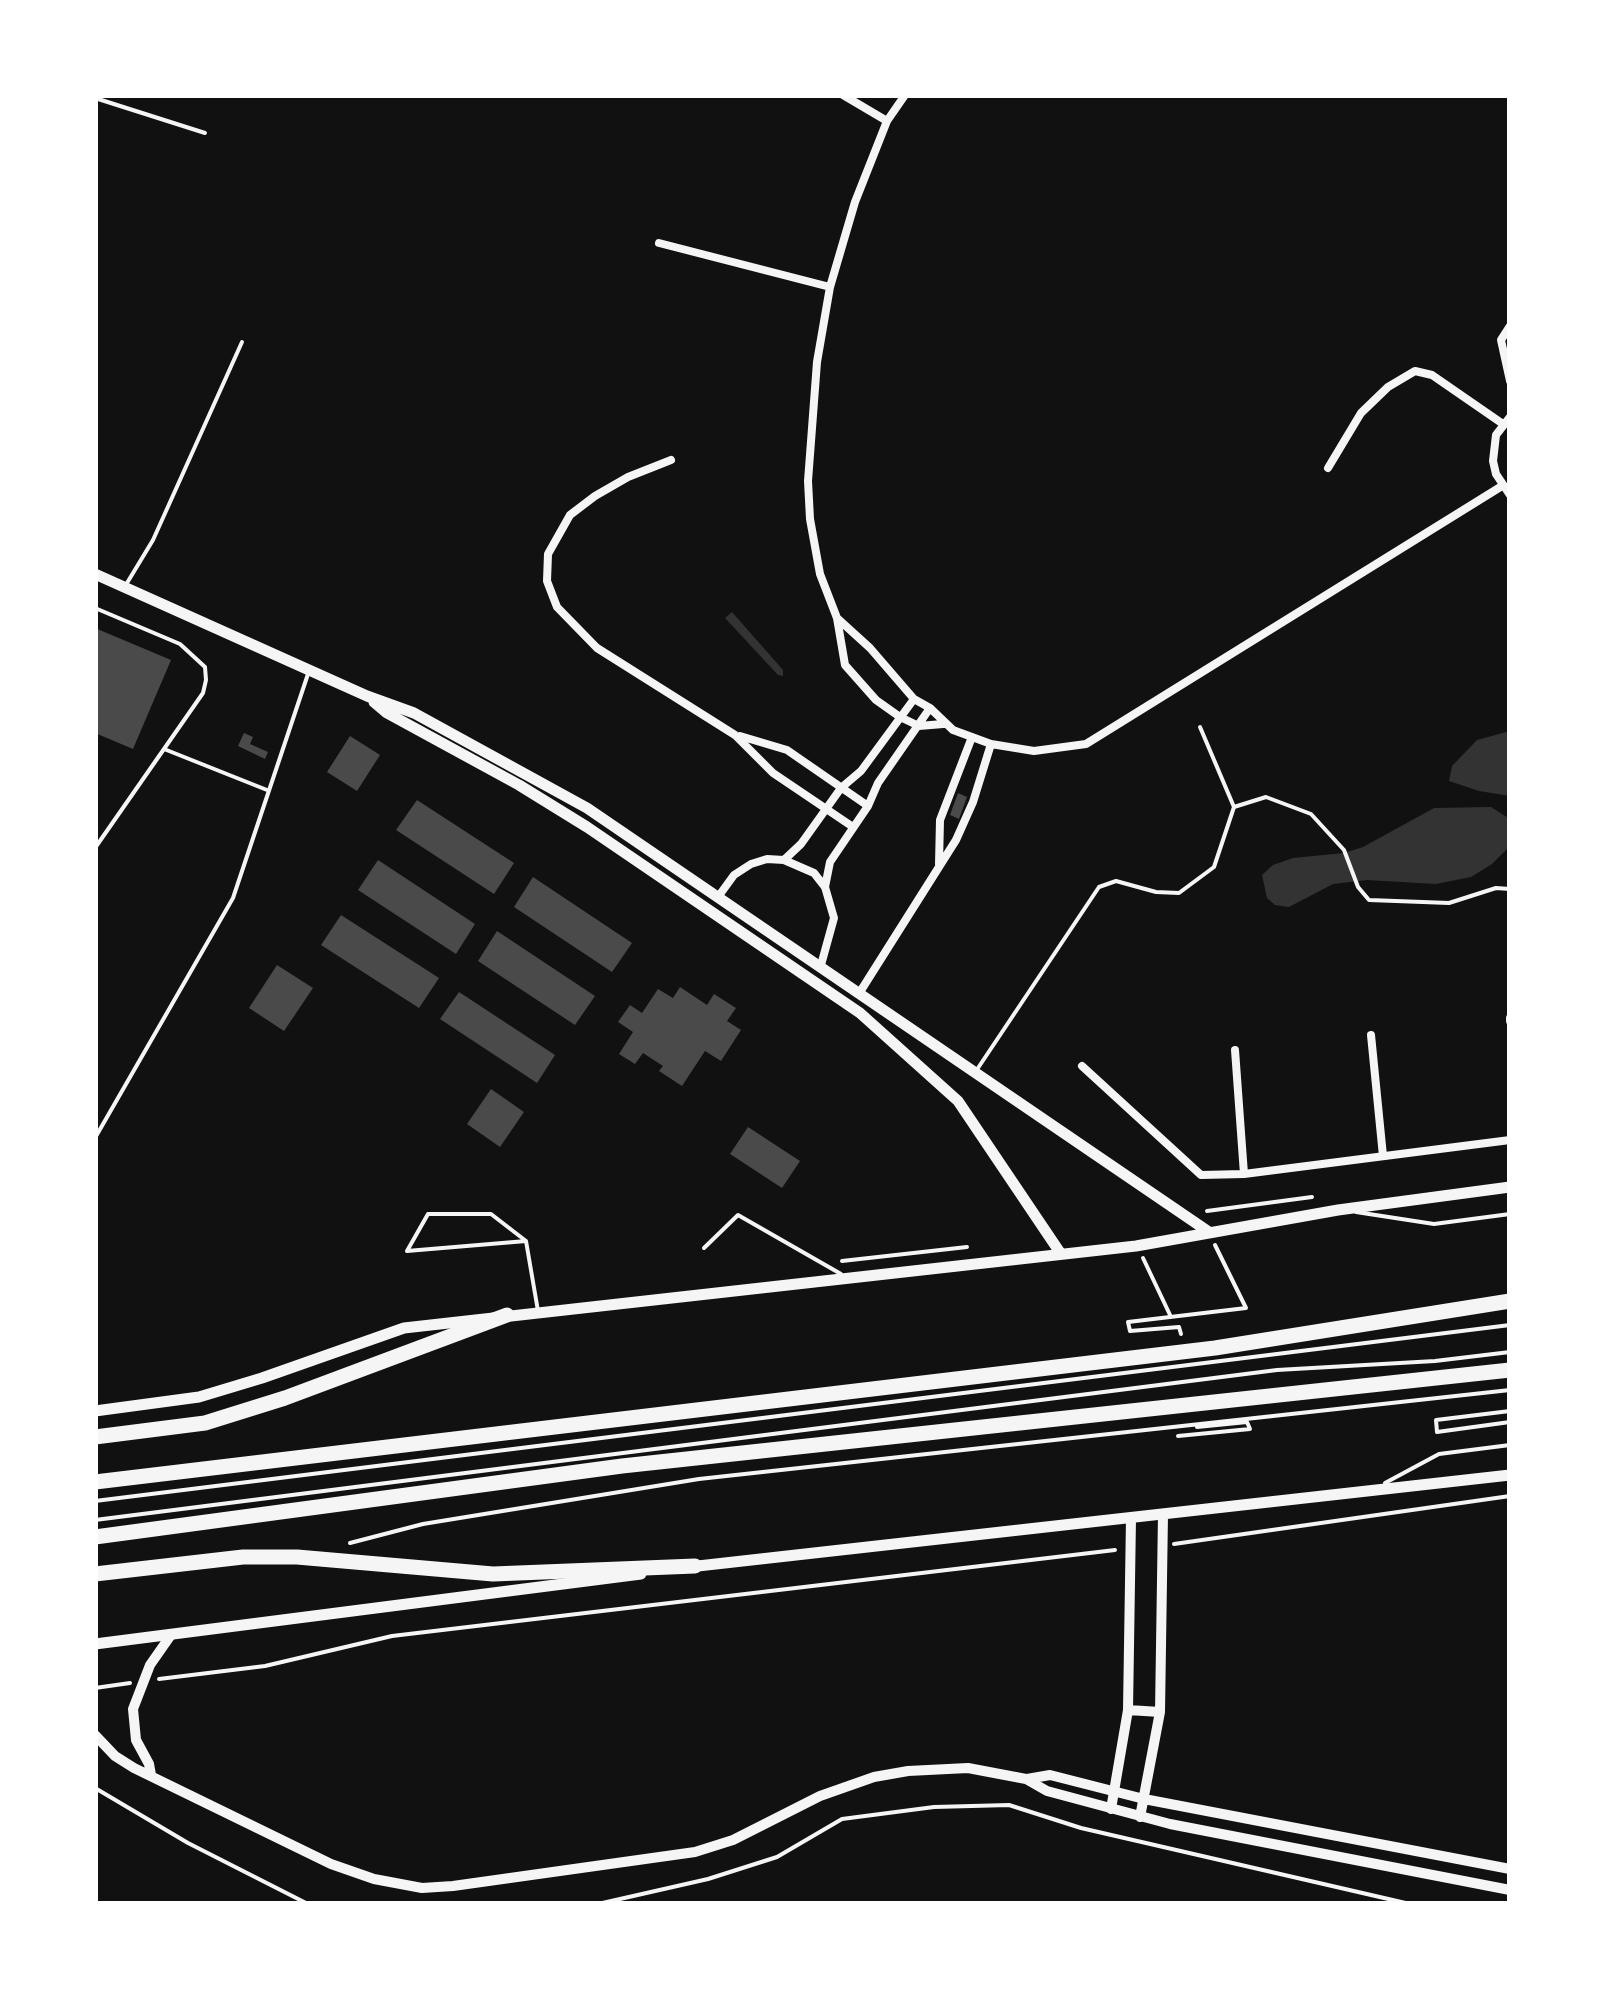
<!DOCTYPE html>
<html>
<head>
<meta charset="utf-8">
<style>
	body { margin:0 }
	#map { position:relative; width:1605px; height:1999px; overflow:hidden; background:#111; font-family:Lato,sans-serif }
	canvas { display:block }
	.frame { position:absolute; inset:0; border:98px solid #fff; pointer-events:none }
</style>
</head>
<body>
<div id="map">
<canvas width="1605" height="1999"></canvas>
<div class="frame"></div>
</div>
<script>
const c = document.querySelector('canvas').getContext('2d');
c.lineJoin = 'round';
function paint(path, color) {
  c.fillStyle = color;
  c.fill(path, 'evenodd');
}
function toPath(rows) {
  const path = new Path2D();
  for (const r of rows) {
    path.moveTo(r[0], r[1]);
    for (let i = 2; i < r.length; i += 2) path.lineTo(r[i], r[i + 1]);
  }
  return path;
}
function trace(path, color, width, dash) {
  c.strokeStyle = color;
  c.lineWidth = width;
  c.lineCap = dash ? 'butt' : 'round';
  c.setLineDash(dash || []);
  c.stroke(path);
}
paint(toPath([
	[732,612,783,670,783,676,778,675,725,618],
	[1510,731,1510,796,1479,791,1449,781,1452,766,1477,740],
	[1491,807,1510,819,1510,846,1492,864,1471,877,1436,884,1367,880,1333,884,1289,907,1275,905,1267,898,1262,875,1273,865,1293,858,1344,853,1363,847,1434,808]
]), '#333');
paint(toPath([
	[95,628,171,660,133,749,95,733],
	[244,733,253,737,250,744,268,752,265,759,238,746],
	[350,736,380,755,357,791,327,772],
	[958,793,967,797,959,819,950,815],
	[417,800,514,863,494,894,396,830],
	[378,860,475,924,456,954,358,890],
	[533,877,632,943,612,972,514,907],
	[341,915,439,978,419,1008,321,945],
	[497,931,595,996,575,1025,478,961],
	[277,965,313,988,284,1031,249,1008],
	[680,987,707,1005,714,994,736,1008,727,1021,741,1030,721,1061,705,1051,682,1086,659,1071,663,1066,643,1053,635,1064,619,1054,633,1032,618,1022,630,1005,642,1013,658,989,673,998],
	[459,992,555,1055,537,1083,440,1019],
	[491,1089,524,1112,500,1147,467,1124],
	[748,1127,800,1161,782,1188,730,1154]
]), '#4a4a4a');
trace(toPath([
	[1207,1211,1312,1197],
	[1143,1258,1171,1317],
	[842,1261,967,1247],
	[1181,1334,1179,1327,1130,1331,1128,1322,1246,1308,1215,1245],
	[1510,1411,1436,1420,1437,1432,1510,1422],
	[1178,1436,1250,1429,1247,1422,1197,1427],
	[350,1543,423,1524,699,1479,1510,1390],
	[1174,1544,1510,1496],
	[159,1679,265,1666,392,1636,1115,1550],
	[95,1688,130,1683],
	[95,1788,188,1843,308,1904],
	[598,1904,708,1879,777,1857,842,1819,934,1807,1009,1805,1081,1828,1410,1904]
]), '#f5f5f5', 4);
trace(toPath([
	[95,98,205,133],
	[127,583,153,540,242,342],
	[95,608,180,644,205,667,206,680,203,693,95,848],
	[164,749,267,790],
	[1234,807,1266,797,1311,814,1344,850,1358,887,1369,900,1449,903,1496,888,1510,889],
	[978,1068,1099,887,1116,881,1156,892,1179,893,1214,867,1234,807,1200,727],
	[95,1138,233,898,308,674],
	[1356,1212,1434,1224,1510,1214],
	[704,1248,738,1215,841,1274],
	[407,1251,428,1214,491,1214,526,1241,538,1311],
	[407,1251,526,1241],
	[1385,1483,1439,1454,1510,1445],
	[95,1501,1510,1325],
	[95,1520,1277,1370,1435,1361,1510,1352]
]), '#f5f5f5', 4);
trace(toPath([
	[843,95,887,121],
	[905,95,887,121,855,202,830,287,817,362,808,481,810,519,820,574,837,618,845,665,876,700,900,717,919,726,943,724],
	[659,243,830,287],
	[1510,326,1501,340,1510,381],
	[1510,417,1496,435,1493,461,1496,474,1510,495],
	[671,460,628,477,595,496,570,515,548,554,547,581,557,607,597,648,735,735,773,773,853,827],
	[1328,468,1361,413,1388,387,1415,371,1432,375,1503,424],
	[837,618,870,648,914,699,930,708,953,730,991,744,1034,751,1086,744,1502,486],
	[740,736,787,750,868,806],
	[784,860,801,844,841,788,861,771,914,699],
	[939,864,940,820,972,737],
	[825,887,830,862,868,806,878,783,930,708],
	[718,897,734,875,751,864,767,859,784,860,814,873,825,887,834,918,821,965],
	[860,992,956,840,973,802,991,744],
	[1510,1018,1510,1021],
	[1371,1035,1383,1156],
	[1235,1050,1244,1174],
	[1082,1066,1201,1175,1244,1174,1510,1140]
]), '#f5f5f5', 8);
trace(toPath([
	[1128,1710,1160,1712],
	[95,1735,115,1756,134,1768,331,1864,374,1879,422,1888,453,1886,695,1852,733,1840,820,1796,874,1777,908,1771,968,1768,1026,1779,1047,1791,1170,1824,1510,1890],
	[151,1775,149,1764,136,1740,133,1709,150,1665,171,1635],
	[1027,1779,1050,1775,1144,1799,1510,1869],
	[1111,1809,1128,1710,1131,1518],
	[1140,1817,1160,1712,1163,1514]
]), '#f5f5f5', 10);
trace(toPath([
	[95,574,367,696,414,713,587,808,1209,1232],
	[374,702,387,713,519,785,587,827,860,1013,958,1101,1061,1254],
	[95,1411,199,1397,262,1378,404,1328,1136,1246,1338,1210,1510,1187],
	[689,1567,1510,1475],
	[95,1644,641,1574]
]), '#f5f5f5', 11);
trace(toPath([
	[95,1437,205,1423,285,1398,507,1315],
	[95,1482,1215,1348,1510,1301],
	[95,1537,622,1466,1510,1370],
	[95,1574,243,1557,297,1557,493,1574,695,1566]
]), '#f5f5f5', 15);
</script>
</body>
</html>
